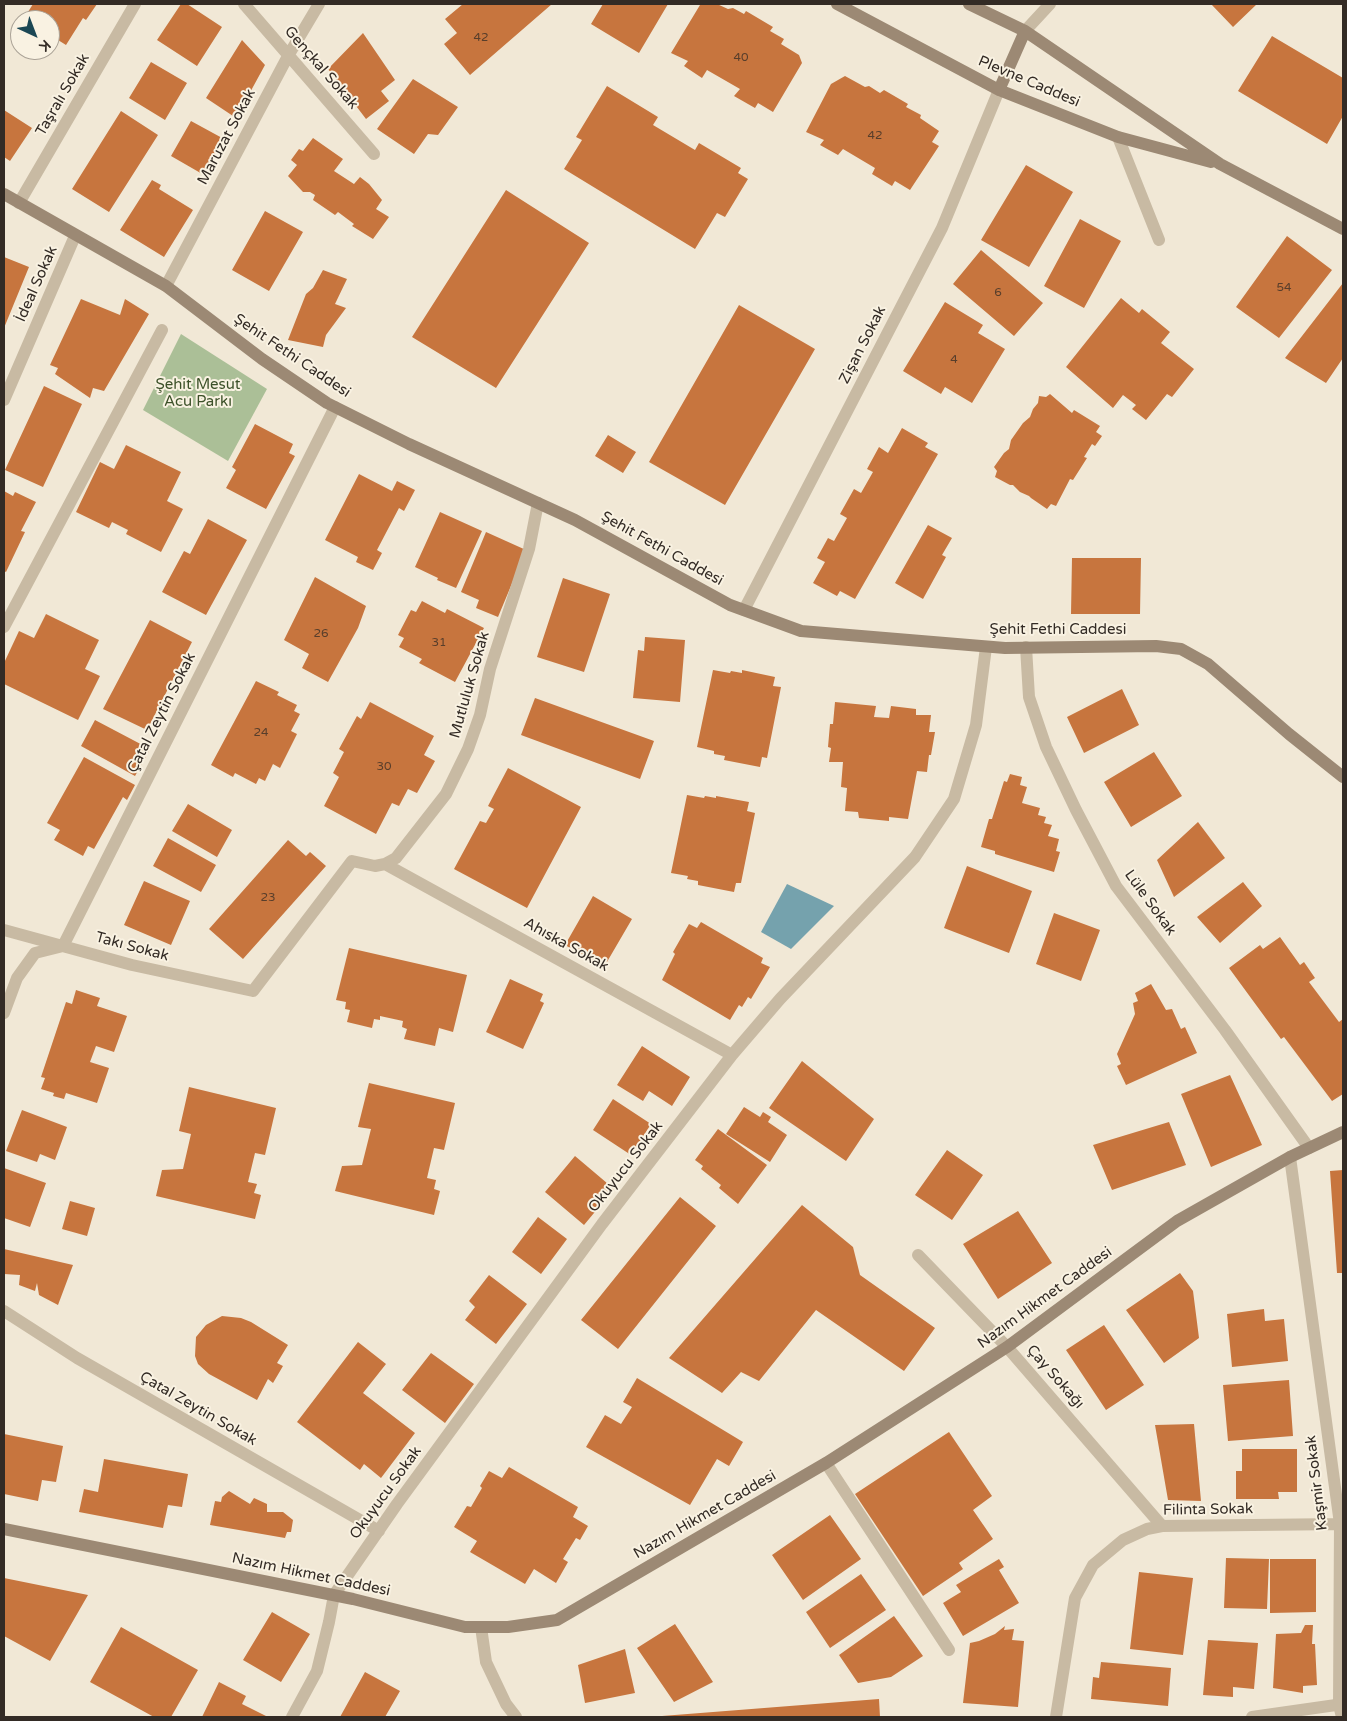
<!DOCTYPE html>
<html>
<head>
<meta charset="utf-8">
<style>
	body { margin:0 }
	#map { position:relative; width:1347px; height:1721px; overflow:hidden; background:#f1e8d6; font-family:"Varela Round",sans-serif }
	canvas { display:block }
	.frame { position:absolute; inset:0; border:5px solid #332b25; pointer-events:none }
	.north { position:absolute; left:10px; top:10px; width:50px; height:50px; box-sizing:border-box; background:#f9f2e2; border:1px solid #aaa296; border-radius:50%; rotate:137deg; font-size:14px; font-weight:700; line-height:20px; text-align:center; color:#332b25 }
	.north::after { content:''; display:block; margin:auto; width:18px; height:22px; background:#1b4754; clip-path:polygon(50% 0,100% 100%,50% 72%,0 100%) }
</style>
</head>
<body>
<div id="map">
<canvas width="1347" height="1721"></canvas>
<div class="frame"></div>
<div class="north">K</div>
</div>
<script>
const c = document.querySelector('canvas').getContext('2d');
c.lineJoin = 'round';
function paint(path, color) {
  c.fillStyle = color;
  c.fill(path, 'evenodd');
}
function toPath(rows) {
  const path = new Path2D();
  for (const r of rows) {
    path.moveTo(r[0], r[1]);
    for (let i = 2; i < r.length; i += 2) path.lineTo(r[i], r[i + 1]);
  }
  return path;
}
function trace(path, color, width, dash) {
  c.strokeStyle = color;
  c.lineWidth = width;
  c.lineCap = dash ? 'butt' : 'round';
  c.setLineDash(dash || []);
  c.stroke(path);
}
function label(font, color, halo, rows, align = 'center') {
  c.font = font + ' "Varela Round",sans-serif';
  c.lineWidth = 4;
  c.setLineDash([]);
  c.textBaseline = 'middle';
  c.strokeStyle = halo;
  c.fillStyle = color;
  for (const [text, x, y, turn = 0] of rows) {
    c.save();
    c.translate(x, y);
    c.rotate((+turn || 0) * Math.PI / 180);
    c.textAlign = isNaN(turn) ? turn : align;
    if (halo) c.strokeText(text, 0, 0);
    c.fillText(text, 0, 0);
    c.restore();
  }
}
paint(toPath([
	[181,334,267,389,228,461,143,410]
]), '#abbf97');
paint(toPath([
	[787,884,834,906,791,949,761,932]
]), '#75a2ad');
paint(toPath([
	[33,4,97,4,86,20,83,18,66,45,50,35,50,20,23,20],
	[181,4,187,4,222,27,197,66,157,40],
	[463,4,552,4,470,75,444,44,457,33,445,19],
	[603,4,668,4,639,53,591,24],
	[705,4,717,4,728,9,733,8,744,14,746,11,773,27,770,31,784,39,781,44,799,55,802,63,773,112,758,103,755,108,734,96,740,89,707,70,702,78,684,66,688,61,671,53,700,5],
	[1211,4,1257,4,1233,27],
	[363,33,395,80,381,91,389,101,366,119,328,69],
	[1272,36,1343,78,1343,116,1327,144,1238,91],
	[242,40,265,65,236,118,206,98],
	[151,62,187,83,165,120,129,98],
	[845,76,865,87,869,86,880,93,884,90,908,104,906,107,921,115,920,118,939,131,932,142,939,146,910,190,895,181,892,186,872,174,875,168,843,149,838,155,820,145,824,140,806,132,831,84],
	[413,79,458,107,438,135,428,134,414,154,377,129],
	[607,86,658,117,653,125,695,150,699,143,741,168,738,173,748,179,725,217,717,213,695,249,564,169,582,140,576,137],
	[4,110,32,128,10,161,4,157],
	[121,111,158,135,109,212,72,189],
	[191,121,224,139,204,175,171,156],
	[313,138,343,159,334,171,354,184,360,177,369,184,382,200,376,209,389,217,373,239,352,226,354,224,338,212,335,215,313,200,315,195,310,192,303,192,288,176,297,165,291,160,299,149,303,151],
	[1026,165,1073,192,1029,267,981,240],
	[152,180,161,185,159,189,193,210,164,257,120,230],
	[506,190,589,243,496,388,412,337],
	[265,211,303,232,269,291,232,270],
	[1080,219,1121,241,1084,308,1044,286],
	[1287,236,1332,270,1279,338,1236,307],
	[981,250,1043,303,1014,336,953,284],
	[4,257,29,267,4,328],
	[323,270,347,279,335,304,346,308,326,335,323,347,288,340,306,294,313,288],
	[1343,283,1343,358,1326,383,1285,358],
	[1121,298,1139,313,1142,309,1170,332,1161,343,1194,369,1172,397,1167,394,1146,420,1132,409,1136,405,1123,395,1113,408,1066,367],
	[81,299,120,315,125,299,149,314,104,391,93,388,90,398,55,374,58,368,50,365],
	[945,302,983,325,978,333,1005,349,972,403,945,387,941,394,903,371],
	[739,305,815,349,725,505,649,462],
	[44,386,82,404,43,487,5,470],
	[1050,394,1072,413,1074,410,1100,426,1096,432,1102,436,1095,446,1092,444,1084,457,1087,458,1073,480,1070,479,1056,506,1051,504,1047,509,1031,498,1029,496,1020,492,1013,485,1010,485,995,477,997,471,994,467,1004,453,1009,449,1011,440,1023,423,1030,417,1033,409,1038,403,1039,396,1046,397],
	[255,424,293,444,289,453,295,456,266,509,226,488,236,470,232,467],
	[902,428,928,443,925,447,938,454,855,599,840,591,837,596,813,583,825,562,817,558,828,538,834,541,847,518,840,514,854,489,861,493,873,472,867,469,879,447,888,453],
	[608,435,636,452,623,473,595,456],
	[126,445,181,472,167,501,183,509,161,552,126,534,128,530,112,522,109,528,76,512,100,462,114,469],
	[359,474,392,491,397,481,415,490,404,511,399,508,377,550,382,553,373,570,356,562,358,557,325,540],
	[4,491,13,496,15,492,36,502,21,531,25,532,6,572,4,571],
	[440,512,482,531,456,588,437,580,438,578,415,567],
	[208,519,247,540,206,615,162,592,184,551,190,554],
	[928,525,952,538,942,555,946,557,923,599,895,583],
	[486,532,526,550,498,617,476,608,479,600,461,592],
	[1072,558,1141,558,1140,614,1071,614],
	[315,577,366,606,358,628,328,682,302,668,309,654,284,640],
	[563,578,610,594,584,672,537,657],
	[422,601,445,613,447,609,484,628,455,682,419,663,422,659,399,647,404,638,398,635,411,610,416,612],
	[46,614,99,640,85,669,100,676,78,720,4,684,4,663,19,631,34,638],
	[150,620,192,642,147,730,103,709],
	[645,637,685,640,680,702,633,698,638,650,644,651],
	[713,670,730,673,731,671,742,673,742,670,775,677,773,686,781,687,767,758,762,757,760,767,724,760,725,756,714,754,714,751,697,747],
	[256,681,279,692,277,695,297,705,294,711,300,714,291,731,297,734,280,768,273,764,265,781,259,778,256,784,235,773,233,777,211,765],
	[1122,689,1139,725,1084,753,1067,717],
	[535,698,654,741,640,779,521,735],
	[370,702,434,736,424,755,435,761,417,793,408,789,399,806,392,803,376,834,324,806,339,777,333,773,344,752,339,749,357,716,361,719],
	[835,702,876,706,874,717,889,718,891,706,916,709,916,715,931,715,929,732,935,732,931,755,929,755,927,772,917,771,908,819,889,817,889,821,859,818,858,812,845,811,847,788,841,787,843,762,829,762,831,748,828,747,830,724,833,724],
	[95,720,150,749,135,776,81,746],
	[1154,752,1182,796,1131,827,1104,782],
	[84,757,135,785,127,800,123,797,94,849,88,846,83,856,54,840,60,830,47,823],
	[508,768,581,807,527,908,454,869,480,821,486,823,494,809,488,806],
	[1010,774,1022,777,1020,785,1027,787,1022,803,1040,808,1038,815,1046,817,1044,823,1052,825,1048,836,1059,839,1056,851,1060,852,1054,872,995,854,995,851,981,847,989,819,992,819,1004,781,1007,782],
	[687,795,704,798,705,796,716,798,716,796,749,802,747,811,755,813,741,883,736,883,734,892,698,885,698,881,687,879,688,876,671,873],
	[188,804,232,830,217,857,172,831],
	[1198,822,1225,858,1174,897,1157,860],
	[168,838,216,865,201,892,153,866],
	[288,840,306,856,310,852,326,866,243,959,209,929],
	[967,866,1032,891,1009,953,944,928],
	[144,881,190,901,171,945,124,925],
	[1243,882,1262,906,1220,943,1197,917],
	[593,896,632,919,604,967,565,945],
	[1054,913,1100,930,1081,981,1036,964],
	[701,922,763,958,761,963,770,967,751,999,748,997,742,1007,739,1005,730,1020,662,980,675,954,673,952,689,924,697,928],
	[1280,937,1300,965,1304,962,1315,978,1309,982,1339,1022,1343,1019,1343,1094,1332,1101,1284,1037,1281,1039,1229,968,1260,945,1263,949],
	[349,948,467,975,453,1032,439,1028,435,1046,404,1039,407,1029,402,1027,403,1021,380,1016,380,1020,374,1019,372,1028,347,1022,350,1010,345,1009,346,1002,336,1000],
	[510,979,543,994,540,1001,544,1003,523,1049,486,1032],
	[1151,984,1166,1010,1172,1009,1181,1029,1185,1027,1197,1053,1126,1085,1117,1066,1121,1064,1117,1054,1135,1014,1133,1003,1138,1001,1135,993],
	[76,990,100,998,97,1006,127,1016,114,1052,96,1046,90,1062,109,1068,97,1103,66,1093,64,1099,53,1096,54,1093,41,1089,45,1078,41,1077,66,1002,72,1004],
	[642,1046,690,1077,672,1106,649,1091,643,1101,617,1085],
	[802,1061,874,1119,846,1161,769,1108],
	[1230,1075,1262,1145,1211,1167,1181,1094],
	[369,1083,455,1103,444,1150,434,1148,427,1178,436,1180,434,1189,440,1191,434,1215,335,1191,342,1166,362,1165,371,1129,358,1127],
	[189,1087,276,1108,265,1155,255,1153,248,1182,257,1184,254,1193,261,1195,255,1219,156,1196,162,1170,183,1169,191,1134,179,1131],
	[613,1099,651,1124,631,1155,593,1130],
	[744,1107,760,1117,763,1112,771,1117,768,1122,787,1135,770,1162,726,1134],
	[22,1110,67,1127,55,1160,40,1154,37,1162,6,1151],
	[1169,1122,1186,1165,1112,1190,1093,1145],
	[718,1129,767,1165,738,1204,719,1188,721,1185,701,1169,703,1166,695,1160],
	[947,1150,983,1175,952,1220,915,1195],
	[575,1156,614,1189,584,1225,545,1192],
	[4,1168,46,1183,30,1227,4,1218],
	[1343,1170,1343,1273,1337,1273,1330,1171],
	[680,1197,716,1226,618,1349,581,1320],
	[70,1201,95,1208,87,1236,62,1229],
	[802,1205,853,1247,860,1275,935,1328,904,1371,816,1310,759,1381,741,1372,722,1393,669,1358],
	[1018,1211,1052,1263,998,1299,963,1244],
	[538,1217,567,1239,541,1274,512,1252],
	[4,1249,73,1265,58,1305,39,1295,37,1283,35,1291,19,1285,20,1275,4,1274],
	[1180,1273,1193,1291,1199,1338,1164,1363,1126,1310],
	[489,1275,527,1304,496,1344,465,1320,475,1307,469,1301],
	[1264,1309,1265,1321,1284,1319,1288,1361,1232,1367,1227,1314],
	[222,1316,241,1318,251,1322,288,1345,277,1363,283,1366,273,1383,268,1379,257,1400,209,1374,198,1364,195,1356,196,1337,206,1325],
	[1104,1325,1144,1385,1106,1410,1066,1350],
	[358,1342,386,1364,363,1393,415,1433,381,1478,364,1464,360,1470,297,1422],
	[431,1353,474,1384,445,1423,402,1390],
	[637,1378,743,1442,729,1466,717,1459,690,1505,586,1447,605,1415,621,1424,632,1407,623,1402],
	[1289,1380,1293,1436,1228,1441,1223,1385],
	[1194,1424,1201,1501,1168,1500,1155,1425],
	[949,1432,992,1496,973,1510,993,1539,959,1563,963,1569,923,1596,855,1494],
	[4,1434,63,1446,56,1482,42,1480,38,1501,4,1494],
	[1242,1449,1297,1449,1297,1492,1278,1492,1279,1499,1236,1499,1236,1471,1242,1471],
	[104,1459,188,1474,182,1507,168,1505,163,1528,79,1512,84,1489,98,1492],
	[509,1467,578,1507,573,1517,588,1526,580,1540,576,1538,563,1559,568,1562,556,1583,534,1569,525,1584,470,1552,477,1541,454,1527,467,1506,471,1507,482,1488,480,1486,489,1471,502,1478],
	[229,1491,250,1504,254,1498,267,1504,267,1512,283,1512,293,1520,291,1532,287,1532,285,1538,210,1525,215,1501,221,1502,222,1497],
	[830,1515,861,1559,803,1600,772,1555],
	[1226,1558,1269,1559,1267,1609,1224,1608],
	[999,1559,1004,1567,999,1570,1019,1603,963,1636,943,1603,961,1592,956,1585],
	[1270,1559,1316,1559,1316,1612,1270,1613],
	[1139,1572,1193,1578,1183,1655,1130,1649],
	[861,1574,886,1610,830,1648,806,1612],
	[4,1578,88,1595,50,1661,4,1636],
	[272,1612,310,1634,281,1682,243,1660],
	[894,1616,923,1656,891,1677,858,1683,839,1655],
	[675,1624,713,1682,674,1702,637,1648],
	[1305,1625,1313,1625,1312,1644,1315,1644,1317,1685,1303,1686,1303,1693,1273,1688,1276,1634,1301,1633],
	[1005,1626,1004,1630,1014,1629,1012,1640,1024,1641,1018,1707,963,1703,970,1643,979,1641,995,1634],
	[121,1627,198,1670,171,1717,154,1717,90,1682],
	[1208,1640,1258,1643,1254,1689,1233,1687,1233,1697,1203,1695],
	[625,1649,635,1693,585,1703,578,1665],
	[1101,1662,1171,1668,1168,1706,1091,1699,1093,1677,1099,1678],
	[365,1672,400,1691,385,1717,340,1717],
	[219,1682,246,1696,242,1704,268,1717,202,1717],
	[879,1699,880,1717,662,1717,662,1716]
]), '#c7753e');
trace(toPath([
	[1118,137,1159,240],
	[481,1627,486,1662,506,1704,516,1717],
	[1252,1717,1343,1704]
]), '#c8baa3', 12);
trace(toPath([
	[244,4,374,154],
	[1025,31,1050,4],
	[19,203,135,4],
	[166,286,288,56,319,4],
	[4,400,75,236],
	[744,610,942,228,999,90],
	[4,627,162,330],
	[1026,647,1029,697,1046,747,1076,810,1116,886,1225,1030,1309,1148],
	[385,864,732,1055],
	[4,930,132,965,253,991,352,861,375,866,385,864,396,858,446,794,468,749,480,715,490,669,529,549,538,503],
	[4,1013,17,978,35,953,63,946,335,407],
	[1290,1157,1340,1524,1339,1705,1342,1717],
	[918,1255,1007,1347,1162,1526],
	[4,1311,77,1358,379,1531],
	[826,1463,949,1650],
	[292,1717,317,1671,329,1622,334,1595,397,1504,602,1224,732,1055,780,999,915,857,954,799,976,725,986,647],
	[1056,1717,1075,1598,1093,1565,1123,1540,1147,1529,1162,1526,1343,1524]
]), '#c8baa3', 12);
trace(toPath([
	[837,4,999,90,1118,137,1211,162],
	[969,4,1025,31,1220,164,1343,229],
	[999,90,1025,31],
	[4,194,166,286,262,359,327,403,409,444,575,520,730,605,801,631,1005,648,1156,646,1181,649,1208,664,1289,734,1343,777],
	[4,1529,353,1599,465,1627,508,1627,557,1620,826,1463,1007,1347,1177,1221,1290,1157,1343,1132]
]), '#9c8974', 12);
label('12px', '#583e2b', null, [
	["42",481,38],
	["40",741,58],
	["42",875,136],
	["54",1284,288],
	["6",998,293],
	["4",954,360],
	["26",321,634],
	["31",439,643],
	["24",261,733],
	["30",384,767],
	["23",268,898]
]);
label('15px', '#332b25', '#f9f2e2', [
	["Gençkal Sokak",321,68,49],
	["Plevne Caddesi",1029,82,23],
	["Taşralı Sokak",63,95,-60],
	["Maruzat Sokak",227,137,-62],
	["İdeal Sokak",37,284,-66],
	["Zişan Sokak",863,345,-63],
	["Şehit Fethi Caddesi",292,356,34],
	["Şehit Fethi Caddesi",662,549,29],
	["Şehit Fethi Caddesi",1058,630],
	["Mutluluk Sokak",470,685,-74],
	["Çatal Zeytin Sokak",162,713,-63],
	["Lüle Sokak",1150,903,54],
	["Ahıska Sokak",566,945,29],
	["Takı Sokak",132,947,15],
	["Okuyucu Sokak",626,1167,-52],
	["Nazım Hikmet Caddesi",1045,1298,-36],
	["Çay Sokağı",1055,1377,49],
	["Çatal Zeytin Sokak",198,1409,30],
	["Kaşmir Sokak",1317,1483,-97],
	["Okuyucu Sokak",386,1493,-54],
	["Filinta Sokak",1208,1510,-1],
	["Nazım Hikmet Caddesi",705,1515,-30],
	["Nazım Hikmet Caddesi",311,1575,12]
]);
label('15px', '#3c5129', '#f9f2e2', [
	["Şehit Mesut",198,385],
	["Acu Parkı",198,402]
]);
</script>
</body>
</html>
